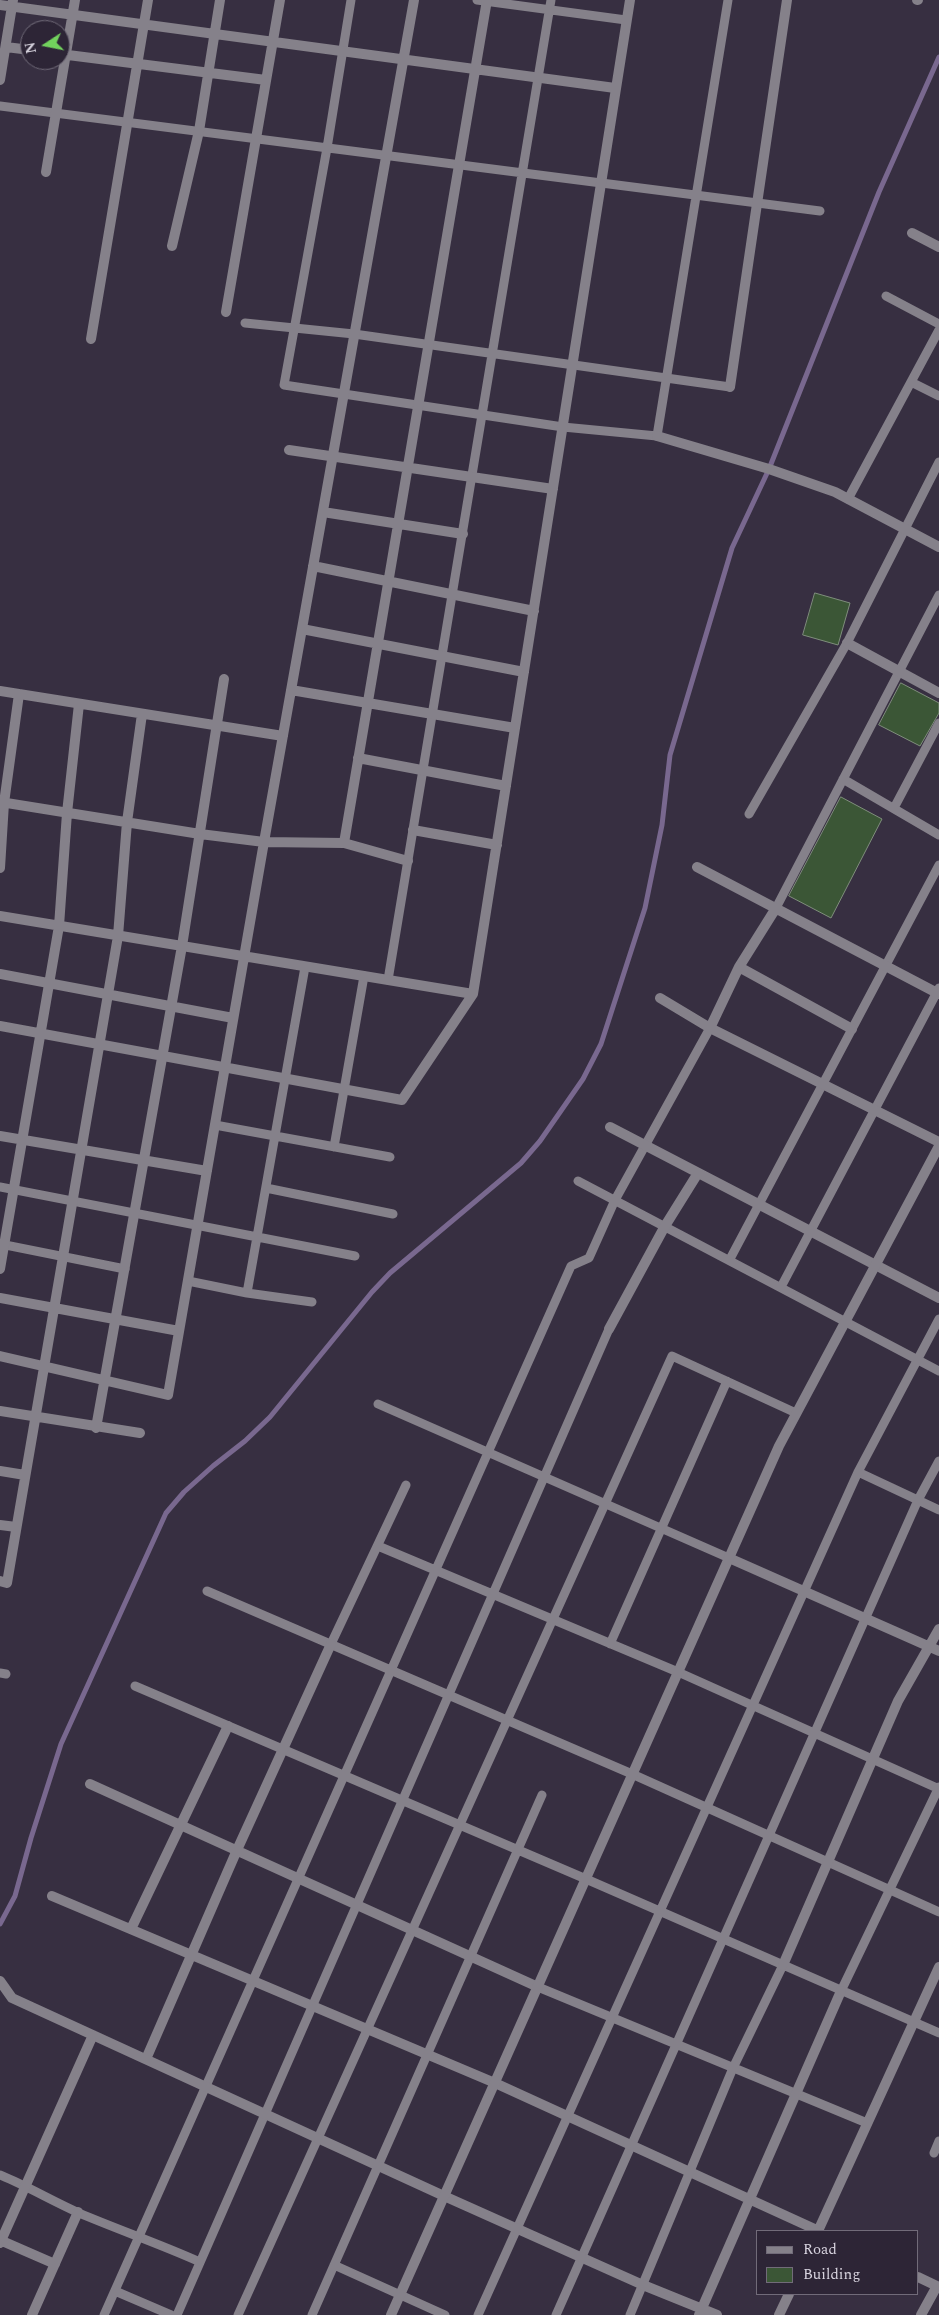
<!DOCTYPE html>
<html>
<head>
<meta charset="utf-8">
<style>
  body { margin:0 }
  #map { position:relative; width:939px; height:2315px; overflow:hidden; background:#372f41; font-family:Spectral,serif }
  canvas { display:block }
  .legend { position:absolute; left:756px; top:2230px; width:162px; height:65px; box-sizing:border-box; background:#2d2536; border:1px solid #716b79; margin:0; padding:6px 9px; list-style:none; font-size:15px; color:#d7d3de }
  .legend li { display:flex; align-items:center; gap:10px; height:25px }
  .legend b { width:25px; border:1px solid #716b79 }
  .north { position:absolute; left:20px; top:20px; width:50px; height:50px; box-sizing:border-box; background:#2d2536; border:1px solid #716b79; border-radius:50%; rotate:259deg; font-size:14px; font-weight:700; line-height:20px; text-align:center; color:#d7d3de }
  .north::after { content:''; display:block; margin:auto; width:18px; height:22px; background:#72d25d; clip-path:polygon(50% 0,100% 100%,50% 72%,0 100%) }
</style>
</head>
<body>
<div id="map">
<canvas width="939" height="2315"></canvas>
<ul class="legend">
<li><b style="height:6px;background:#85818a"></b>Road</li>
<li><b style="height:14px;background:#3b5636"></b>Building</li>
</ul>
<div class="north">N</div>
</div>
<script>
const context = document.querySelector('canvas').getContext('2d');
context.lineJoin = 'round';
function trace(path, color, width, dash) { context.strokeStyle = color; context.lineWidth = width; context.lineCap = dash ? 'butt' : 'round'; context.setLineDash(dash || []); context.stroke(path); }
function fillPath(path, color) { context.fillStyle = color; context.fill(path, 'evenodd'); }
trace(new Path2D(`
  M0,1924l15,-28 16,-58 30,-94 105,-231 18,-21 29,-26 32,-25 25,-24 102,-125 18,-19 131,-110 19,-22 43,-62 18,-35 44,-136 17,-83 8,-70 62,-207 37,-79 110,-277 60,-135`), '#79688f', 5);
const building = new Path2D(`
  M815,593l35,10 -12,42 -35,-10z
  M901,683l38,20v10l-19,33 -41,-21z
  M841,797l41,22 -51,99 -42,-22z`);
fillPath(building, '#3b5636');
trace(building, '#7f8e7c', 1);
trace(new Path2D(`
  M351,0l-24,148 -43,237 279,42 94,9 71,-436
  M477,0l149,20
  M0,106l820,105
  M886,296l53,28
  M245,323l109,11 376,53
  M911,382l28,14
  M848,499l91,-169
  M843,779l96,56
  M894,808l45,-85
  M749,814l98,-171 92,-181
  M776,908l163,-313
  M388,980l163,-980
  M215,1125l175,32
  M334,1147l30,-171
  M578,1181l361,190
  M0,1187l355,69
  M266,1188l127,26
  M0,1244l125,25
  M730,1259l209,-394
  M188,1281l59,12 65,9
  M781,1287l158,-299
  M247,1293l58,-326
  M378,1404l351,154
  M858,1472l81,38
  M378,1546l300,126 261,117
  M207,1591l425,183 307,138
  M331,1644l75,-159
  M610,1644l117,-263
  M0,1673l6,1
  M135,1686l451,193 353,154
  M538,1987l329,136
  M841,1991l98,-204
  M934,2153l5,-12
  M0,2175c27,11 52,26 79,38 40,17 81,31 121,49
  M334,2265l111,50
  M115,2291l56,24
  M104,2315l467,-1049 18,-8 26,-58 95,-172
  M177,2315l432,-986
  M238,2315l434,-959 124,57
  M312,2315l230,-520
  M478,2315l380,-843 81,-153
  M556,2315l362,-815 21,-39
  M630,2315l103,-247 50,-103`), '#85818a', 9);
trace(new Path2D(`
  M917,0h1
  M0,5l615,83
  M6,47l24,3
  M60,54l206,26
  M0,80l13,-80
  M46,172l29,-172
  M912,233l27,14
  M172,246l27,-115 21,-131
  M226,312l54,-312
  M91,339l57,-339
  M730,387l57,-387
  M657,436l112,33 66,23 104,55
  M289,450l264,39
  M323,512l140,22
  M313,566l221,45
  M302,629l222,43
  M847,643l92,50
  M291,690l224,38
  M0,691l283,45
  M358,758l148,28
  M0,802l200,32 64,8 80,1 64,18
  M413,830l84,15
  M344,843l143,-843
  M697,867l242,127
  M0,868l4,-65 15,-109
  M0,916l473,78
  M739,967l113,62
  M0,974l233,44
  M660,998l50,30 229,114
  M0,1026l402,74 71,-106 157,-994
  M710,1028l29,-61 37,-59
  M610,1127l329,171
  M0,1136l207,35
  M0,1269l59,-343 8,-113 12,-109
  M0,1298l179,33
  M609,1329l56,-103 33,-53
  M0,1356l168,39 96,-553 150,-842
  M0,1411l140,22
  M96,1428l86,-482 42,-267
  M0,1471l25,4
  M0,1525l16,2
  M729,1558l210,93
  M0,1581l7,2 111,-647 9,-114 15,-108
  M90,1784l448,203
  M52,1896l443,187 324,148
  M131,1929l97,-203
  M783,1965l115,-264 41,-72
  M0,1981l12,17 432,198 199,89 74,30
  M146,2059l91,-209 94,-206
  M818,2231l121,-264
  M0,2240l55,24
  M0,2243l93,-208
  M918,2277l21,10
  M32,2315l46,-103
  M699,2315l142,-324
  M779,2315l10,-21
  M921,2315l16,-29`), '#85818a', 10);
trace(new Path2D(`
  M391,2315l388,-869 160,-300`), '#85818a', 10);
</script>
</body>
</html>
